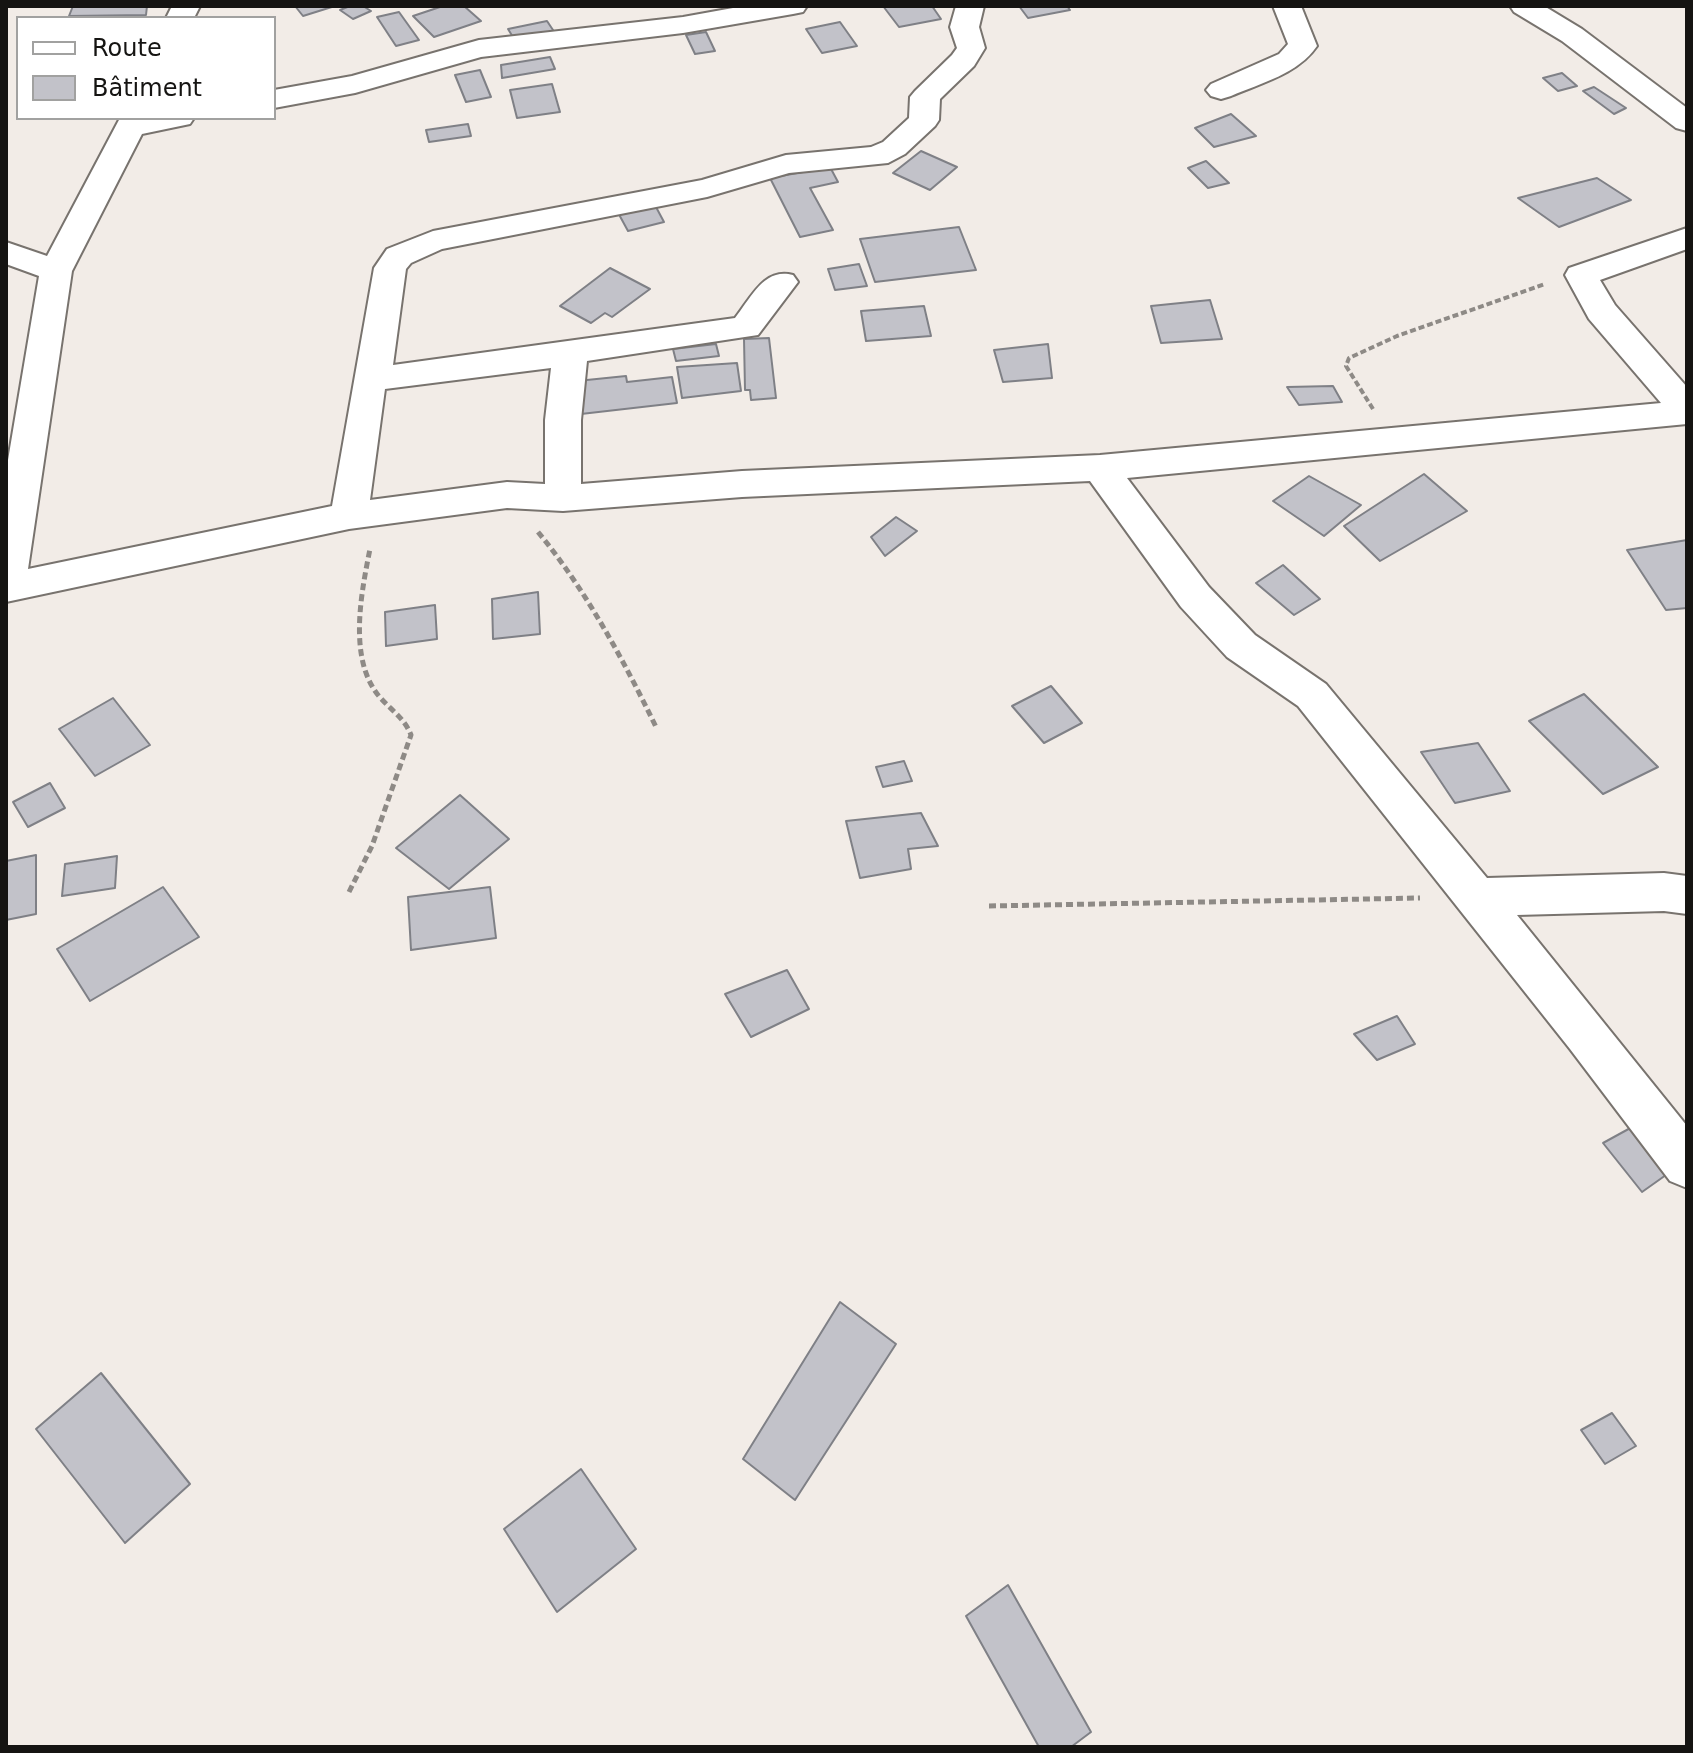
<!DOCTYPE html>
<html>
<head>
<meta charset="utf-8">
<style>
  body { margin:0 }
  #map { position:relative; width:1693px; height:1753px; overflow:hidden; background:#f2ece7; font-family:"DejaVu Sans",sans-serif }
  canvas { display:block }
  .frame { position:absolute; inset:0; border:8px solid #151412; pointer-events:none }
  .legend { position:absolute; left:16px; top:16px; width:260px; height:104px; box-sizing:border-box; background:#fff; border:2px solid #a1a1a0; margin:0; padding:10px 14px; list-style:none; font-size:24px; color:#151412 }
  .legend li { display:flex; align-items:center; gap:16px; height:40px }
  .legend b { width:40px; border:2px solid #a1a1a0 }
</style>
</head>
<body>
<div id="map">
<canvas width="1693" height="1753"></canvas>
<div class="frame"></div>
<ul class="legend">
<li><b style="height:10px;background:#fff"></b>Route</li>
<li><b style="height:22px;background:#c2c2c9"></b>Bâtiment</li>
</ul>
</div>
<script>
const context = document.querySelector('canvas').getContext('2d');
context.lineJoin = 'round';
function fillPath(path, color) { context.fillStyle = color; context.fill(path, 'evenodd'); }
function trace(path, color, width, dash) { context.strokeStyle = color; context.lineWidth = width; context.lineCap = dash ? 'butt' : 'round'; context.setLineDash(dash || []); context.stroke(path); }
const building = new Path2D(`
  M73,6h74l-1,9 -77,1z
  M295,6h40l-32,10z
  M350,6h13l8,5 -18,8 -13,-9z
  M443,6h21l17,15 -47,16 -21,-21z
  M883,6h49l9,13 -42,8z
  M1019,6h48l3,4 -42,8z
  M399,12l20,28 -23,6 -19,-29z
  M547,21l8,12 -39,9 -8,-13z
  M840,22l17,24 -35,7 -16,-24z
  M706,32l9,19 -20,3 -9,-19z
  M550,57l5,12 -53,9 -1,-13z
  M480,70l11,27 -25,5 -11,-27z
  M1562,73l15,13 -19,5 -15,-13z
  M552,84l8,28 -43,6 -7,-28z
  M1594,87l32,21 -12,6 -31,-23z
  M1231,114l25,22 -42,11 -19,-19z
  M468,124l3,12 -42,6 -3,-12z
  M921,151l36,16 -27,23 -37,-17z
  M1206,161l23,22 -21,5 -20,-20z
  M830,167l8,15 -28,6 23,42 -33,7 -30,-59z
  M1597,178l34,22 -72,27 -41,-29z
  M634,205l3,6 19,-4 8,15 -36,9 -12,-22z
  M959,227l17,43 -101,12 -15,-43z
  M859,264l8,22 -32,4 -7,-21z
  M610,268l40,21 -38,28 -7,-4 -14,10 -31,-17z
  M1210,300l12,39 -61,4 -10,-37z
  M924,306l7,30 -65,5 -5,-30z
  M769,338l7,60 -25,2 -1,-10h-5l-1,-51z
  M716,344l3,12 -43,5 -3,-12z
  M1048,344l4,34 -49,4 -9,-32z
  M737,363l4,28 -59,7 -5,-31z
  M626,376l1,6 45,-5 5,26 -96,11 -4,-33z
  M1333,386l9,16 -43,3 -12,-18z
  M1424,474l43,37 -87,50 -36,-35z
  M1309,476l52,29 -37,31 -51,-35z
  M896,517l21,14 -32,25 -14,-19z
  M1687,540v68l-21,2 -39,-60z
  M1283,565l37,34 -26,16 -38,-32z
  M538,592l2,42 -47,5 -1,-40z
  M435,605l2,34 -51,7 -1,-34z
  M1051,686l31,37 -38,20 -32,-37z
  M1584,694l74,73 -55,27 -74,-73z
  M113,698l37,47 -55,31 -36,-47z
  M1478,743l32,48 -55,12 -34,-51z
  M904,761l8,20 -29,6 -7,-20z
  M50,783l15,25 -37,19 -15,-25z
  M460,795l49,44 -60,50 -53,-41z
  M921,813l17,33 -30,3 3,20 -51,9 -14,-57z
  M36,855v59l-30,6v-59z
  M117,856l-2,32 -53,8 3,-32z
  M163,887l36,50 -109,64 -33,-52z
  M490,887l6,51 -85,12 -3,-53z
  M787,970l22,39 -58,28 -26,-43z
  M1397,1016l18,28 -38,16 -23,-26z
  M1634,1126l39,44 -31,22 -39,-49z
  M840,1302l56,42 -101,156 -52,-41z
  M101,1373l89,111 -65,59 -89,-114z
  M1612,1413l24,33 -31,18 -24,-34z
  M581,1469l55,80 -79,63 -53,-83z
  M1008,1585l83,147 -20,15h-32l-73,-131z`);
fillPath(building, '#c2c2c9');
trace(building, '#7f8086', 2);
const street = new Path2D(`
  M172,6h28l-6,12h-28z
  M744,6h63l-4,6 -10,2 -110,19 -202,24 -126,36 -81,15v-18l78,-14 127,-36 204,-23z
  M956,6h28l-5,21 6,21 -11,18 -34,33 -1,21 -4,6 -30,28 -17,9 -99,10 -82,24 -265,52 -31,14 -5,6 -13,96 342,-47c16,-20 29,-51 58,-43l5,7 -40,53 -171,26 -6,59v64l161,-13 358,-16 561,-52 -72,-84 -24,-44 4,-7 118,-40v21l-87,31 15,25 72,82v37l-560,54 82,109 46,48 71,49 161,194 177,-5 23,3v38l-23,-3 -147,4 170,211v62l-17,-7 -100,-132 -272,-343 -71,-49 -46,-50 -91,-126 -348,16 -179,14 -56,-3 -158,21 -343,73v-130l33,-196 -33,-12v-22l41,14 73,-138h74l-4,6 -48,10 -70,137 -44,298 304,-63 42,-238 13,-19 46,-18 269,-51 84,-25 85,-8 12,-5 26,-24 1,-21 5,-6 37,-36 5,-7 -7,-21zM551,368l-6,52v64l-38,-2 -137,18 15,-111z
  M1273,6h28l16,40c-19,28 -56,37 -86,50l-10,3 -10,-3 -5,-6 5,-6 68,-30 9,-10z
  M1510,6h34l38,23 105,79v23l-11,-3 -114,-87 -48,-29z`);
trace(street, '#78736e', 4);
trace(new Path2D(`
  M1373,409l-27,-43 3,-8 48,-22 148,-52`), '#8e8a86', 4, [6, 3]);
trace(new Path2D(`
  M538,532c48,58 86,129 119,197
  M349,892l23,-46 39,-111c-8,-21 -29,-30 -39,-49 -22,-38 -10,-97 -2,-137
  M989,906l431,-8`), '#8e8a86', 5, [7, 4]);
fillPath(street, '#fff');
</script>
</body>
</html>
